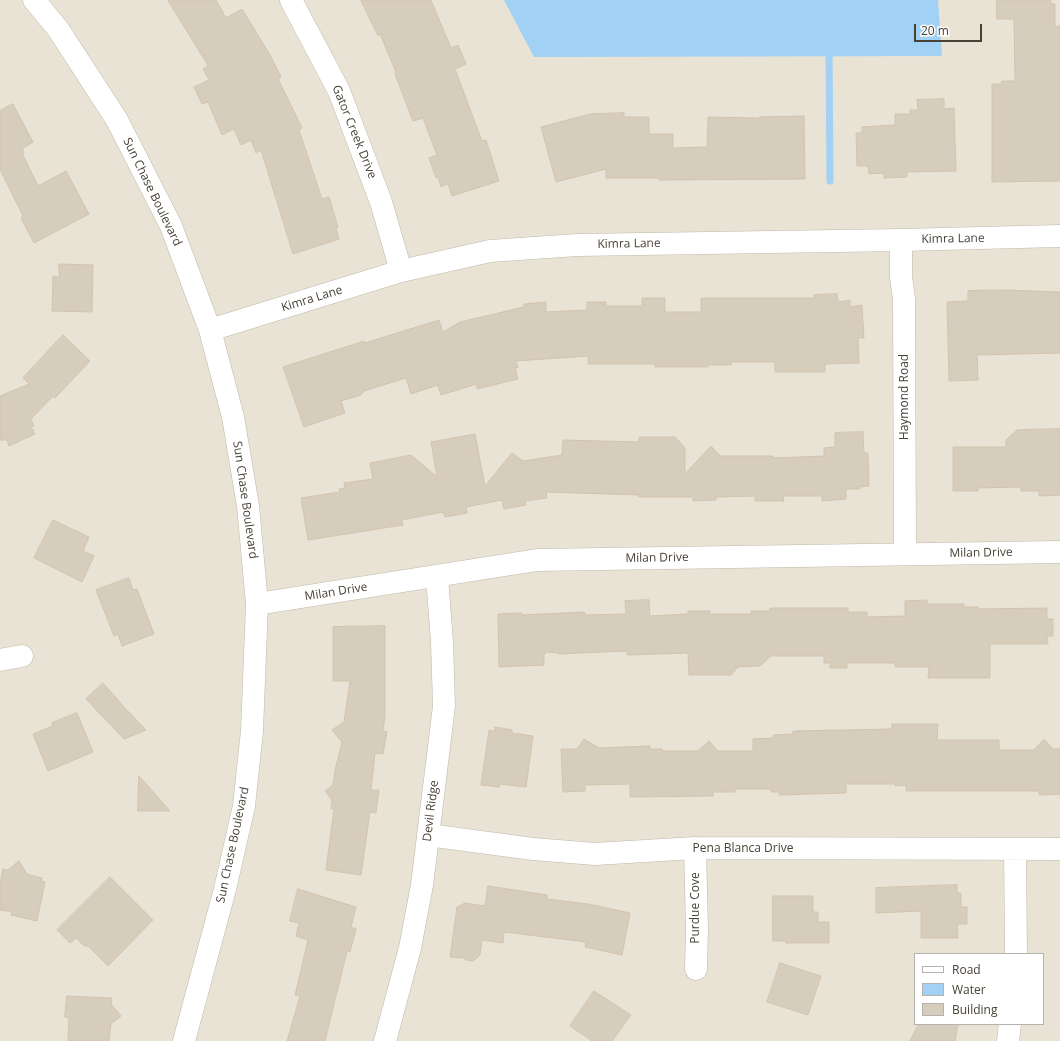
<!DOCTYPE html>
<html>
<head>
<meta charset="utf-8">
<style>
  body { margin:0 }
  #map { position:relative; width:1060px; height:1041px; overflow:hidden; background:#f5f1e8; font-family:"Open Sans",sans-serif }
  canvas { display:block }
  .legend { position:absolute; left:914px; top:953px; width:130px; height:72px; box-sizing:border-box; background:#fff; border:1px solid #b6b3af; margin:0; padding:5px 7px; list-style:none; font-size:12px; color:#484136 }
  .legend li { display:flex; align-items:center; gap:8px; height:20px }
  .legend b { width:20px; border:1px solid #b6b3af }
  .scale { position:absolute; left:914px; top:24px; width:68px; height:18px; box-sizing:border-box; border:2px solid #484136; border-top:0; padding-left:5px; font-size:12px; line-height:14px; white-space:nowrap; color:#484136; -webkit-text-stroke:3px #fff; paint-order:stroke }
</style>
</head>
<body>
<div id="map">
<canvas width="1060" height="1041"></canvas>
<ul class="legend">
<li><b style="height:5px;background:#fff"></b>Road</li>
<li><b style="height:11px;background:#a1d1f4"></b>Water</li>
<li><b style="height:11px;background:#d7cdbc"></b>Building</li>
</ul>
<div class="scale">20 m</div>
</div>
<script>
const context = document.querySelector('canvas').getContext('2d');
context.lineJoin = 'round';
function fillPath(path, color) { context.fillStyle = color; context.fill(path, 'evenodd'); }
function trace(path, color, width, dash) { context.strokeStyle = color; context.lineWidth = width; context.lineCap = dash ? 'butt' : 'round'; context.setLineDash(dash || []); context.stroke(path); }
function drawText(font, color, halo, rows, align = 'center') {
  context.font = font + ' "Open Sans",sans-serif'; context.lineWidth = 3; context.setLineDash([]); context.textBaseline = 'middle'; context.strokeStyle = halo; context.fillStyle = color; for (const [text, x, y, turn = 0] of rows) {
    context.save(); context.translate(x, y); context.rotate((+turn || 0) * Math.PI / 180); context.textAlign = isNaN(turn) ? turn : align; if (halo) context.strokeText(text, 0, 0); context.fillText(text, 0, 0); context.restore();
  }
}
fillPath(new Path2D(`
  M0,0h1060v1041h-1060zM915,954h128v70h-128z`), '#e9e3d5');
fillPath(new Path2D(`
  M504,0h434l4,56 -408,1z`), '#a1d1f4');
trace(new Path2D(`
  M829,47l1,134`), '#a1d1f4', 7);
const building = new Path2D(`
  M168,0h48l10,18 16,-9 28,46 11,22 -3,2 24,49 -3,2 23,69 7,-2 9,30 -2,1 3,11 -46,15 -32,-104 -5,3 -5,-13 -10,5 -7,-16 -12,6 -14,-33 -6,2 -8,-17 15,-7 -6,-11 5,-3z
  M361,0h70l20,48 7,-3 8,19 -11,5 27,72 4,-1 13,41 -47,15 -4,-12 -7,3 -3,-10 -2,1 -7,-20 8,-3 -14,-37 -10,3 -18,-47 1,-2 -16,-38 -2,1z
  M997,0h54v4h4v23l5,-1v155l-68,1v-98h9l1,-3h13l-1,-62h-17z
  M944,99v10l10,-1 2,63 -49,1v5l-23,1v-5l-15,1 -1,-8h-11l-1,-33h6v-6l33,-2v-11h15v-4h8l-1,-10z
  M13,104l20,38 -11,7 2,4h-2l16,33 28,-15 23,43 -55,29 -13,-25 2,-2 -23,-47v-58z
  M624,113v4h25v17h24v14l34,-1 1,-30 51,1v-1l45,-1 1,63 -146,1v-2h-53v-9l-50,13 -15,-55 49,-13z
  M59,264l34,1 -1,47 -40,-1 1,-35 6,1z
  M1004,290l56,2v61l-83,2 1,25 -29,1 -2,-79 21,-1v-10z
  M837,294l1,8 12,-2v7l12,-2 2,33h-6l1,25 -34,1v8h-50v-10h-44v3h-23v2h-53v-3h-67v-8l-72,5 2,7h-3l3,11 -41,10v-5l-36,11 -3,-10 -27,9 -5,-16 -42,13 -3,4 -20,6 4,12 -41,14 -21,-60 81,-26 1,2 74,-23 4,12 17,-10 64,-15v-3l22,-2v10l41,-2v-8h19v4h36v-8h23v14h36v-14h113v-3z
  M63,335l27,26 -35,37 -2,-2 -22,23 3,7 -3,1 4,7 -26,12 -2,-6h-7v-44l29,-12 -6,-6z
  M1060,429v66l-21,1v-5h-18v-4l-43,1v3h-25v-44h53v-7l11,-10z
  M863,432l1,21h4l1,33 -9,1v2h-14v10l-24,2v-5h-39l1,5h-29v-5l-39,1v3l-23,1v-4h-54v-2l-93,-3 1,6 -22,3 1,4 -22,4 -2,-9 -36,7 1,6 -22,4 -2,-5 -41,8 1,5 -95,15 -7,-42 39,-6 -1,-3 6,-1 -1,-5 29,-4 -3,-16 41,-8 26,22 -6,-35 44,-8 10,52 27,-33 11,8 39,-6 1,-15 76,2v-5h36l10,11v26l26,-28 9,10h53v2l51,-2v-8l11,-1v-14z
  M53,520l36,17 -6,14 11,5 -12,26 -48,-24z
  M129,578l4,12 4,-1 17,45 -32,12 -4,-12 -4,2 -18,-46z
  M649,600l1,16 38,-2v-3h22v3h41v-3h19v-3h78v4h19v5l38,-1v-15l22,-1v4h37v3h14v2l69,-1v11h6v17h-6l1,8h-58v34h-62l1,-11h-34v-4h-48v5h-17v-5h-6v-7h-53l-11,10 -22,1 -7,8h-42l-1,-22 -61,2v-4l-69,3v-1l-12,-1 -1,2h-1v11l-45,2 -1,-53 24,-1v2l62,-3 1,3 41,-1 -1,-13z
  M385,626v90l-2,15 4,1 -4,22 -8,-1 -4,37h8l-3,23 -6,-1 -9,63 -35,-5 8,-61h-3l1,-9 -7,-9 8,-6 2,-15 7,-28 -10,-12 12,-8 6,-41h-17v-54z
  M103,683l21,24 22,23 -22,9 -38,-40z
  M77,713l16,39 -45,19 -15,-37 20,-8 -1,-3z
  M892,724h46l-1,16h62v10h35l10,-11 9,10h7v45l-21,1v-4h-133v-6l-11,1v-2h-49v9l-67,2v-3h-8v-3h-36v3h-22v4l-83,1v-13l-45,1v6l-22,1 -2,-43h16l7,-10 15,9 51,-2v3h12v2h36l11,-10 9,10h35v-12l20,-1v-3l20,-1v-3l99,-2z
  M495,727l17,3v3l21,3 -7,51 -26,-3 -1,3 -18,-2 8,-55 6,1z
  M139,776l31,35h-32z
  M19,861l8,13 15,4 -1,3 4,1 -8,39 -26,-6 1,-3 -12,-2v-27l3,-14 5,1z
  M110,877l43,43 -45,46 -20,-20h-4l-8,-8 -6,5 -13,-13z
  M957,885v8h4v14h6v17h-10l1,14h-37v-27l-45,2v-25z
  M488,886l59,9v4l41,5 42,9 -8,42 -37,-8 1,-5 -82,-10 -1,11 -21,-3 -2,15 -7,6 -7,-1 -2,-2 -14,-1 7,-50 8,-4 20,3z
  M298,889l58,18 -5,20 5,2 -6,23 -3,-1 -22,90h-38l13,-45 -5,-1 13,-55 -12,-4 3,-13 -9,-2z
  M773,896h40v16h5v10h11v21h-43v-2h-13z
  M780,963l41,13 -13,39 -41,-13z
  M594,991l37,24 -19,26h-20l-22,-15z
  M67,996l45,2 -1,6 10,12 -10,8 -2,17h-41l1,-23 -4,-1z
  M919,1024h39l-3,17h-45z`);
fillPath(building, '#d7cdbc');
trace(building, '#d2c5af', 1);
const minor = new Path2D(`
  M34,0l24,29 59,91 54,106 39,104 23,87 15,89 9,98 -5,127 -8,75 -19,83 -41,152
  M291,0l48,91 42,111 20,69
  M901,240v37l3,22 1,255
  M210,330l191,-59 89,-20 87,-6 324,-5 159,-4
  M257,604l280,-44 523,-8
  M0,660l22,-4
  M428,835l105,14 62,5 100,-6 365,1
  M695,848l2,82 -1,39
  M1015,850l1,104
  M385,1041l25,-93 12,-63 22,-179 -2,-64 -5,-65
  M1008,1041l2,-17`);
trace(minor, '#c1b9aa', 23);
trace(minor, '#fff', 22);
drawText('12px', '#484136', '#fff', [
  ["Gator Creek Drive",354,132,68],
  ["Sun Chase Boulevard",152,192,64],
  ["Kimra Lane",953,239,-1],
  ["Kimra Lane",629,244,-1],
  ["Kimra Lane",312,299,-17],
  ["Haymond Road",905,397,-90],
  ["Sun Chase Boulevard",245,500,82],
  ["Milan Drive",981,553,-1],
  ["Milan Drive",657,558,-1],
  ["Milan Drive",336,592,-9],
  ["Devil Ridge",431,811,-83],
  ["Sun Chase Boulevard",233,845,-78],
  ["Pena Blanca Drive",743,849],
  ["Purdue Cove",696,908,-90]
]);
</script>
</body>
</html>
